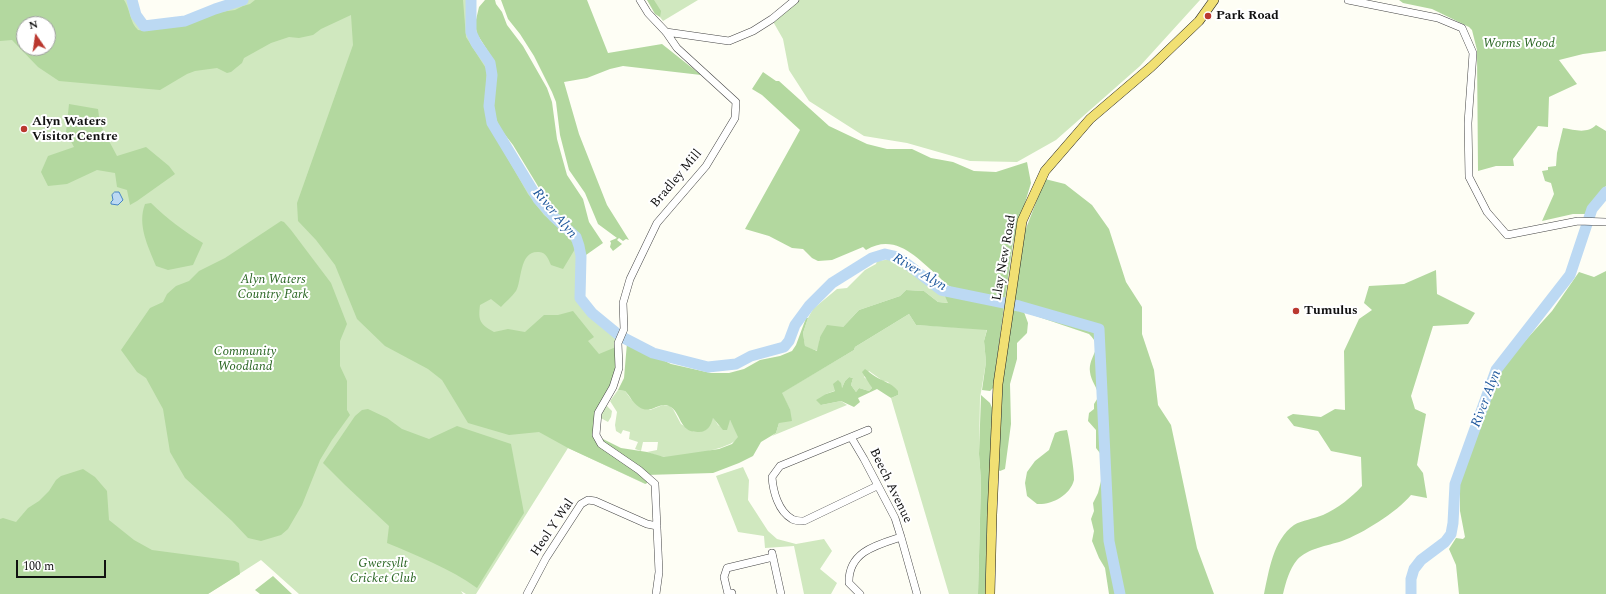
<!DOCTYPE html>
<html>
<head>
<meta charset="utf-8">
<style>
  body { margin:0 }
  #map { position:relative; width:1606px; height:594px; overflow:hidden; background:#fefef5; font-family:Spectral,serif }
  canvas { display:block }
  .north { position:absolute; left:16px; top:16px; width:40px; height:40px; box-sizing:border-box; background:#fff; border:1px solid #a0a0a0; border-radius:50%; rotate:347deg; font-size:11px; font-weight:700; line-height:16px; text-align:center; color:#111 }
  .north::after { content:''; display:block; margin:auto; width:14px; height:18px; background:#ba382f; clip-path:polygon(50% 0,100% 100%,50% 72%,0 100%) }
  .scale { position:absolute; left:16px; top:560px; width:90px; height:18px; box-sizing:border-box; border:2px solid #111; border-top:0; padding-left:5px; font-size:12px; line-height:14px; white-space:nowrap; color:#111; -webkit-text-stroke:3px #fff; paint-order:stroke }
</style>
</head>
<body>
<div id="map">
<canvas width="1606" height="594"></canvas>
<div class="north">N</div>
<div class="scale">100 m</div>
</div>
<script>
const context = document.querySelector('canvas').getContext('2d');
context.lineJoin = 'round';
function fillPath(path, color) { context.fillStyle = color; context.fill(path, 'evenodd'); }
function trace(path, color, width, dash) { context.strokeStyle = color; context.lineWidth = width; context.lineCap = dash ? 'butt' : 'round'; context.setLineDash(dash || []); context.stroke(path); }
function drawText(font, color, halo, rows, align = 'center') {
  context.font = font + ' Spectral,serif'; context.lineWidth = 4; context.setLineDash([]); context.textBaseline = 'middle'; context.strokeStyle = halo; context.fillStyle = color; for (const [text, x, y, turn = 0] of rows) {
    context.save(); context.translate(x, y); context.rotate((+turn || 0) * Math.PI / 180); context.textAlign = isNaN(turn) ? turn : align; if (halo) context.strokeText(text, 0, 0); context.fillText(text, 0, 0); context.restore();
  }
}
fillPath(new Path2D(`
  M0,0h132l4,15 8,11 41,-5 30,-12 28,-9h228v32l19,31 2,12 -3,31 3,17 46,76 16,18 22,20 3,9 2,10 -1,42 12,15 28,23 -24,76 -4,24 57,44 -4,4 -77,-36 -92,146h-10l-5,-3 2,3h-164l-38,-34 -53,34h-208zM24,24h24v24h-24z
  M647,0h51l-35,21z
  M791,0h409l-60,66 -84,74 -39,22 -47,-1 -63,-18 -43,-7 -55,-35 -20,-31 -6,-31 -12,-21z
  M893,259l12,7 13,11 5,1 21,16 5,9 -11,-1 -14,-11 -18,-1 -6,6 -41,14 -16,17 -23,10 -2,14 -13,-4 -2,-14 5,-15 5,-9 24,-20 10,-1 18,-18 11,-6 1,-3z
  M909,314l7,11 71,4 -3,12 2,21 -6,36 -1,56 2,27 -3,113h-29l-58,-196 7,-3 -10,-13 -5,-1 -14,-10 -5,6 5,4 3,7 -3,3 -10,-3 -3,4 -5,-7 2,-7 -4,-1 -4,4 -3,7 -16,6 -5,11 20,-4 6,4 -75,31 4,-3 3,-10 11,-14 -9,-16 73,-43 1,-3z
  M618,390l7,1 6,8 19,11 13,-5 7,1 3,3 8,15 13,8c14,-1 14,-2 19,-15l5,8 5,3 7,-8 9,17c-8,13 -59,20 -74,20 -6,0 -12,-3 -18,-5l10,-2 1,-8h-15l-2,9 -6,-2 3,-7 -9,-3 1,-7 -7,-2 -2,4 -5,-3 -1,-6 2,-13 -7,-11z
  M607,406l5,5 -1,6 -3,5 -9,-5 4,-9z
  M743,467l6,13 -1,20 20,31 9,8 19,5 28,-5 8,12 -12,18 17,14 -6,11h-27l-10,-48 -29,2 -1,-12 -26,-4 -22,-56z`), '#d0e8bf');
fillPath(new Path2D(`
  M0,0h124c6,9 6,23 14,30l7,1 41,-6 28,-12 21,-3 8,-4 7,-2 5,-4h208l3,37 21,33 -2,31 4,25 39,68 16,21 24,20 3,6 3,2 1,6 -12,20 -12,-4c-3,-6 -4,-12 -12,-13 -20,-2 -17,29 -23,39 -4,6 -11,11 -15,16l-10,-8 -11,6c-2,16 0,19 14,27l14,-3 17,3 19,-17h14l15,-4 21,26 -6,4 11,13 17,-7 2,21 -5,19 -17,25 -4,24 57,44 -3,4 -78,-36 -29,-16 -30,3 -41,-12 -26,-43 -14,-11 -43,-23 -28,-27 -22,-54 -19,-25 -18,-19 -1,-18 56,-158 -2,-30 -30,14 -8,6 -14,3 -10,-1 -18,6 -27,15 -2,5 -11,9 -4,1 -10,-5 -22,3 -8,3 -27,16 -101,-9 -21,-14 -26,-27 -12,1zM24,24h24v24h-24z
  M485,0h10l1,4 6,8 5,13 16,21 24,42 5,14 5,37 10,36 16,24 6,23 14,21 -17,12 -7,-20 -29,-29 -37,-61 -14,-18 -7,-21 2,-14 -1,-29 -2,-7 -14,-22 -2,-10 4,-17z
  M501,0h86l21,53 54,-9 39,31 -78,-9 -13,3 -23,9 -23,4 15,52 28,71 22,35 -3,-1 -3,2 -4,-3 -2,2 5,4 -9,7 -3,-4 1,-4 -1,-2 7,-3 -19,-14 -13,-31 -16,-23 -9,-35 -4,-33 -4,-10 -18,-36 -14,-22 -12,-15z
  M647,0h7l7,11 -1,6 -5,-3z
  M1399,0h207v51l-23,3 -24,6 18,24 -28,13 -1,30 -10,-1 -25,33 1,7h-18l-18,5 -1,-121 -5,-20 -3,-3 -37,-18 -29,-6z
  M763,72l13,9h3l50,45 38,18 20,5h25l19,9 22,4 21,9 22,1 31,-10 4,21 -18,60 -8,56c-18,-3 -38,-3 -54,-12 -4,-2 -8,-6 -12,-10 -21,-18 -43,-45 -73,-27l-3,-3 -31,13 -14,1 -6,-3 -9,-9 -11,-1 -23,-12 -24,-7 55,-99 -38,-35 -10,-6z
  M69,104l29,5 2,15 17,32 29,-9 23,19 6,8 -38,27 -7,4 -3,-15 -10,-3 -2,-14 -18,-3 -30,14 -19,2 -7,-14 7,-16 26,-9 -8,-15z
  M1596,125l10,6v55l-14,16 -6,12h-13l-31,7 12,-27 -3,-11 -6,-2 -3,-10 6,-1v-3l8,-1 1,-13 6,-25c12,2 24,6 33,-3z
  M1045,179l20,5 27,21 17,24 17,53 16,25v27l12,36 4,35 13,20 26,123 17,46h-105l-4,-26 -6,-10 -7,-17 2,-10 -3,-12 3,-8 -1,-8 5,-10 5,-20v-16l-7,-9v-18l-8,-9 1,-8 5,-4v-5l5,-8c-2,-9 -8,-15 -9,-24 -2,-17 15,-23 -1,-38l-65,-22 4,11 -1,10 -10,10v16l-7,25 1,40 -6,45 -5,2 -4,-2 5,-82 12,-87 12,-69z
  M151,203c16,16 33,28 52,40l-10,22 -25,5 -12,-4c-8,-20 -19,-41 -11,-62z
  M281,221l3,1 7,8 40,53 16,41 -7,17v25l7,15v29l3,5 -18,25 -12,20 -18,45 -14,24 -7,6 -20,6 -13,-3 -16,-17 -47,-43 -15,-26 -7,-43 -17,-31 -9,-6 -16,-22 29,-42 13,-6 4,-8 9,-8 13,-5 10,-10 26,-13z
  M1436,270l1,24 38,19 -7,11 -35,2 -22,70 4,13 11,5 -9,51 6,8 4,25 -16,-3c-14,17 -49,39 -69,46 -15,5 -34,7 -45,19 -8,10 -11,22 -14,34h-19c5,-23 9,-54 30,-69 8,-5 20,-6 29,-10 15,-7 28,-17 39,-29l-1,-29 -30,-6 -13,-20 -24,-5 -7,-9 6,-3 28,3 14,-8 10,1 -1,-59 15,-32 13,-9 -8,-7 5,-17 35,-2z
  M1606,271v323h-147l-3,-29 -7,-16 7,-11 7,1 2,-2 -5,-26v-27l14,-62 18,-38 14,-22 46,-51 27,-39 15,5z
  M906,290l18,1 14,11 10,1 -4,-9 60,13 -11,81 -3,3 -8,-1 4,-28 -2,-21 3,-11 -71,-5 -7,-11 -54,33 -1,3 -72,43 8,16 2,12 -13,2 -3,10 -15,9 -8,14 -14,7 -26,10 -67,2 -43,-32 -2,-5 20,10 26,4 17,5 55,-8 13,-5 6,-7 -8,-17 -3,10h-4l-10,-12c-2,7 -5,14 -14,14 -21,1 -17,-20 -30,-26 -10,-5 -18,9 -30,1 -6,-4 -9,-11 -14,-16l-7,-1 6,-12 3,-35 44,21 40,9h18l15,-4 16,-9 20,-4 12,-5 4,-6 10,-27h2l-5,15 2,13 12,5 3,-14 7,-12 16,2 16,-17 41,-14z
  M865,369c3,2 5,4 8,6 8,6 18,7 25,16v4l-7,3 -14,-9 -19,9 2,4 -6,5 -13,-6 -20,4 -5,-5 10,-6 9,-3 -2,-7 5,-4 3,3 1,5 3,-7 4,-4 4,1 -2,7 5,7 3,-4 10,3 3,-3 -10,-16z
  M981,395l9,8 3,7 -7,184h-8l3,-113 -2,-27z
  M368,409l19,9 15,11 27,10 28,-13 54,18 13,69 -47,75c-28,-20 -59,-32 -90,-45l2,-17 -44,-41 -22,-22 32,-47 7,-6z
  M1067,430c2,7 8,45 7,50 -4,16 -23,25 -37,24l-10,-8 -2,-13 2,-11 8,-11 14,-11 6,-17 5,-2z
  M83,469l12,8 12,14 2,29 25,20 18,10 83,11 4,2 1,11 -32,20h-208v-75l3,-1 13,4 12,-14 11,-7 10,-10 7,-11 5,-4z
  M273,576l19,18h-32l-5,-4z`), '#b3d89f');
const water = new Path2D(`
  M115,192h4l4,8 -5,5 -7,-1v-2l2,-2 -1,-5z`);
fillPath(water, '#bcd9f3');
trace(water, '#4785c6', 1);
trace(new Path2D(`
  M132,0l4,15 8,11 41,-5 30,-12 28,-9
  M471,0v32l5,11 14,20 2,12 -3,31 3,17 46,76 16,18 22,20 3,9 2,10 -1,42 12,15 28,23 33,17 55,14 28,-3 15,-8 33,-9 5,-6 6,-16 14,-19 23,-23 40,-25 13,-4 13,3 43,33 78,16 80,23 10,212 11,53
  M1411,594v-15l3,-10 7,-9 24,-18 6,-8 2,-11 2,-39 41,-114 74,-95 22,-66 14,-17`), '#bcd9f3', 11);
const minor = new Path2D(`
  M640,0l8,13 18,19 11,16 59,54 -1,16 -29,48 -49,57 -27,56 -7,24 1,26 -6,14 1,25 -6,19 -15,26 -2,22 5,9 38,26 16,14 4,88 -3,22
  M1348,0l90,18 24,10 11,25 -5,70 1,54 18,35 20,23 71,-14 28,1
  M666,32l63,9 24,-10 19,-12 23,-19
  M868,430l-88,36 -8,11c1,14 6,34 20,42 3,2 8,2 12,2l73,-35
  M851,437l13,22 31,59 6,19 16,57
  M772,553l9,41
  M732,593l-4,1 -4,-17 3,-9 46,-11
  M527,594l19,-36 35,-54 7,-4 7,1 52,23 10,2
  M860,594l-11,-11c-1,-31 27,-38 52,-46`);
const major = new Path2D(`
  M990,594l2,-79 6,-131 24,-163 23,-50 45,-52 61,-52 48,-46 15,-21`);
trace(minor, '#444', 8);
trace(major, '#222', 10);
trace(minor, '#fff', 7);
trace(major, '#f1e073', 9);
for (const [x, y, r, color] of [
  [1208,16,4,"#ba382f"],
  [24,129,4,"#ba382f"],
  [1296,311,4,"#ba382f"]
]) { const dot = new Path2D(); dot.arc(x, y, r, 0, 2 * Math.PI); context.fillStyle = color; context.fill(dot); trace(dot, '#fff', 1.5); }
drawText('bold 13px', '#111', '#fff', [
  ["Park Road",1216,16],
  ["Alyn Waters",32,122],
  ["Visitor Centre",32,137],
  ["Tumulus",1304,311]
], 'left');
drawText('italic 13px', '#2a6623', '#fff', [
  ["Worms Wood",1519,44],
  ["Alyn Waters",273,280],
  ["Country Park",273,295],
  ["Community",245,352],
  ["Woodland",245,367],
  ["Gwersyllt",383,564],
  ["Cricket Club",383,579]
]);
drawText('13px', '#111', '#fff', [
  ["Bradley Mill",677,179,-50],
  ["Llay New Road",1005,258,-80],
  ["Beech Avenue",890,486,64],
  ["Heol Y Wal",553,528,-56]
]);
drawText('italic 14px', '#1f589d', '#fff', [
  ["River Alyn",554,214,50],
  ["River Alyn",919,273,31],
  ["River Alyn",1487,399,-69]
]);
</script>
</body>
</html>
